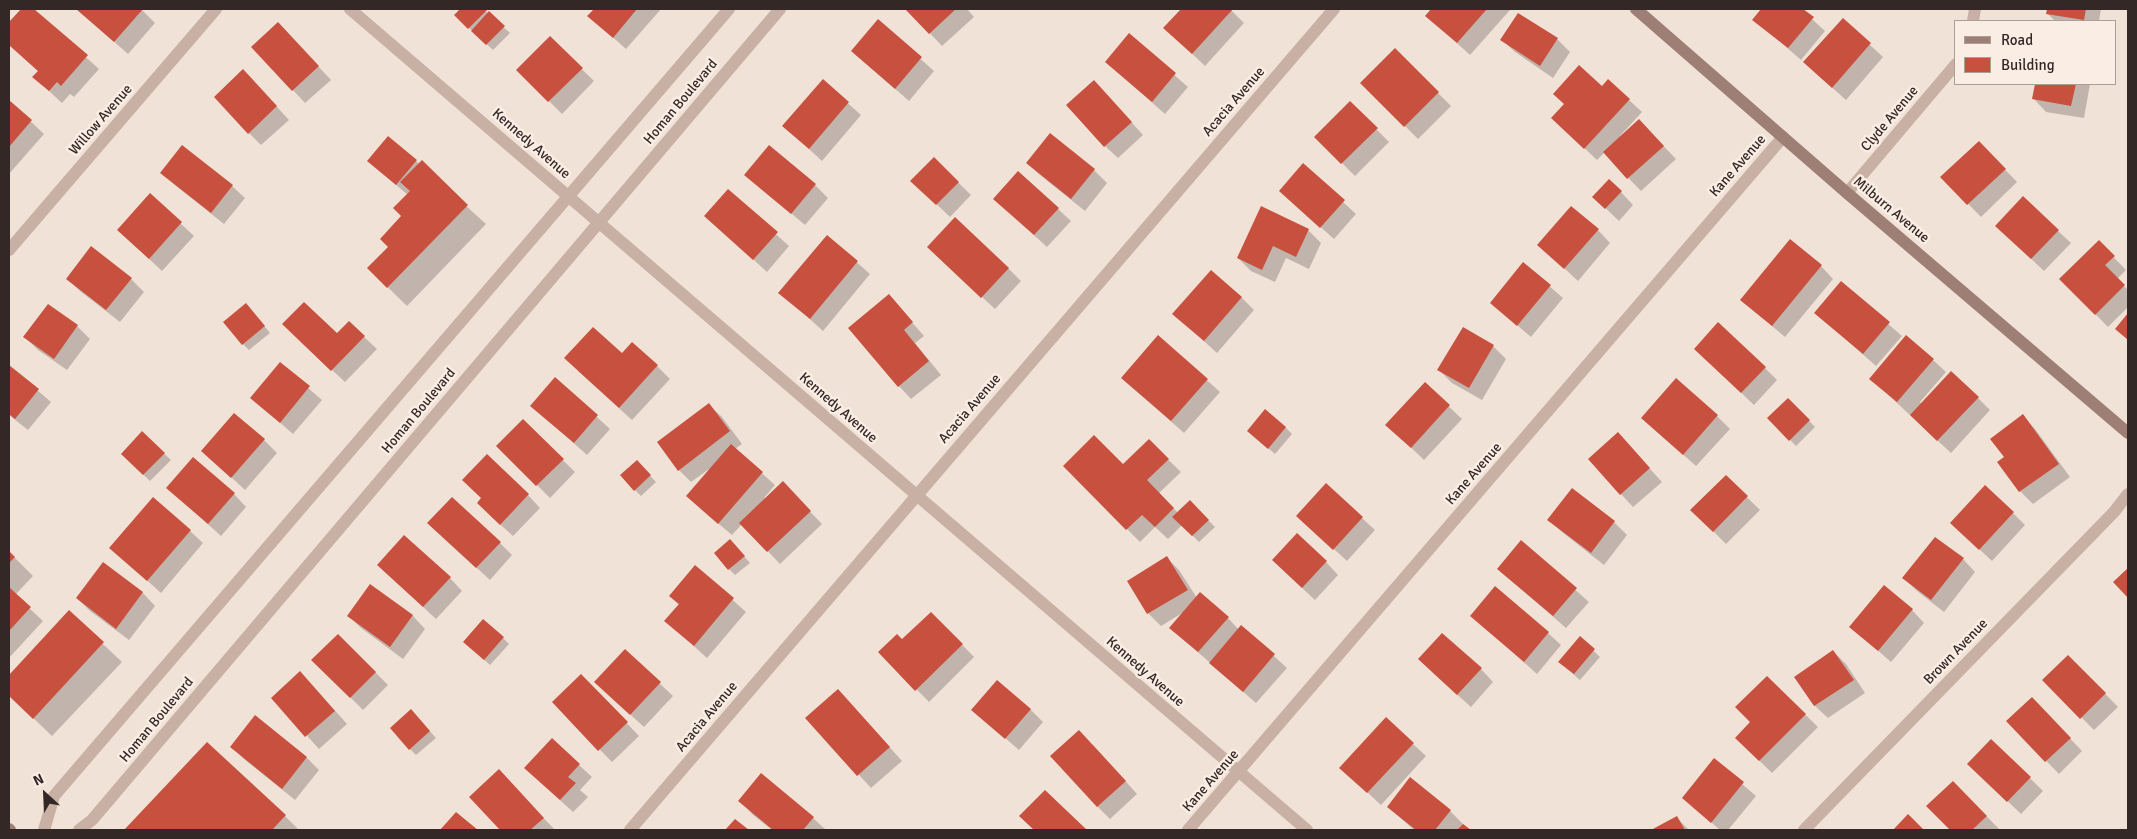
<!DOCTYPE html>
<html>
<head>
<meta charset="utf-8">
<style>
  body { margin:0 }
  #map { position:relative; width:2137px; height:839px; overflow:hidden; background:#f1e2d7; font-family:Signika,sans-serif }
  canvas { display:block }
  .frame { position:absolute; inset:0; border:10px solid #342826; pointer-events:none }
  .legend { position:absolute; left:1954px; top:20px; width:162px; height:65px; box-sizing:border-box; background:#f9ede4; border:1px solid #aa9e98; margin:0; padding:6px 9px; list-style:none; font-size:15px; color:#342826 }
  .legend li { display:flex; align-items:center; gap:10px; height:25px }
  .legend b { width:25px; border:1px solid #aa9e98 }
  .north { position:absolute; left:20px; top:769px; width:50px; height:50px; -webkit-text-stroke:4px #f9ede4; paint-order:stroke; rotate:335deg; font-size:14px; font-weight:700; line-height:20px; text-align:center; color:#342826 }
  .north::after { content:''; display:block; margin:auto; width:18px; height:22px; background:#342826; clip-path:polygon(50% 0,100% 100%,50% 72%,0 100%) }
</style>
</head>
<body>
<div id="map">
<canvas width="2137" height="839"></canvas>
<div class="frame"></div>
<ul class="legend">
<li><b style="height:6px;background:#9d7f75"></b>Road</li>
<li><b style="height:14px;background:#c8503f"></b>Building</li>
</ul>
<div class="north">N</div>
</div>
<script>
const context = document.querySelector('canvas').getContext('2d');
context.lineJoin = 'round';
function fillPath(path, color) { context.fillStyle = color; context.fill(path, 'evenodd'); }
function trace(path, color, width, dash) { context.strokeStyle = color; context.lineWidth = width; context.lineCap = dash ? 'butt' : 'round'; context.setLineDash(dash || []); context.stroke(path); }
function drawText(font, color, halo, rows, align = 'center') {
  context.font = font + ' Signika,sans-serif'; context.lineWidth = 5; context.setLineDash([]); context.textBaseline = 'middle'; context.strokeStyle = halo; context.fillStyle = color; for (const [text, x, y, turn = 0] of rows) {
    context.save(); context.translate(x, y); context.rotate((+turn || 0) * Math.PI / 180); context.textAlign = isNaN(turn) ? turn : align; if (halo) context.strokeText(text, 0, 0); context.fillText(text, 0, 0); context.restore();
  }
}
fillPath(new Path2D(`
  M22,9h10l67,60 -25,28 -4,-3 -8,9 -28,-26 5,-5 -30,-27v-21z
  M77,9h64l14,14 -27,31z
  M462,9h21l27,24 -17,17 -38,-35z
  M595,9h66l-35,40 -37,-33z
  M907,9h60l7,8 -32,29z
  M1183,9h47l14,14 -39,43 -40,-38z
  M1433,9h75l2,1 -40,45 -43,-39z
  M1763,9h38l24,22 -24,29 -47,-41z
  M2048,9h53l-2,12h-44l-7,-7z
  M1519,14l38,25 13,13 -17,26 -38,-26 -13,-12z
  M1843,20l40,37 -37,43 -28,-25z
  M878,21l56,50 -25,30 -57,-50z
  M278,23l53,57 -26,23 -52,-56z
  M1129,35l59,52 -23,27 -59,-52z
  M550,38l44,43 -32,33 -44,-44z
  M1395,50l56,56 -33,33 -56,-56z
  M823,81l38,34 -39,46 -38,-35z
  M256,84l33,36 -28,25 -12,-12z
  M2036,84h54l-6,34 -38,-6 -12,-13z
  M1602,87l27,13 13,12 -22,24 1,2 31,-4 24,25 -35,32 -37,-38 -7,7 -32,-30v-26z
  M1107,95l36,40 -25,23 -13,-12z
  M9,101l35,33 -35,40z
  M1350,103l39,39 -34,34 -39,-39z
  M1050,135l44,35 13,13 -22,28 -45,-36 -13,-12z
  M1991,155l26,27 -36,35 -39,-40z
  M934,159l37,36 -21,22 -25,-24z
  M416,161l70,63 -79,82 -39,-38 21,-21 14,-31 5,-21 -26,-22z
  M1303,165l53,49 -22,25 -54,-48z
  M162,173l70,13 13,12 -21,26 -49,-39z
  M746,175l69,10 13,13 -23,27z
  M728,191l61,55 -22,26 -61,-56z
  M1621,192l12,13 -14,16 -25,-24z
  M150,195l44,41 -32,35 -31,-29z
  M994,199l64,10 13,12 -24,26z
  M1308,230l13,13 -12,26 -23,-11 -11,24 -24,-11 -13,-13z
  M1598,230l12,13 -32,38 -39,-36z
  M2058,231l13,12 -27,28 -35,-33z
  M827,236l43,38 -47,57 -43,-39z
  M2099,242l27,28 -9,9 11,11v17l-20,20 -47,-48z
  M942,260l66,8 13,13 -26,28z
  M1524,264l39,34 -32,39 -40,-34z
  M1821,266l12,13 -48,58 -44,-37z
  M67,279h64l13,13 -24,30 -40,-31z
  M1841,283l61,53 -26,30 -60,-53z
  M889,296l35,40 -9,7 26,32 -30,24 -12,-13z
  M1241,297l13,13 -37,43 -43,-39z
  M252,311l18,22 -21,17 -6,-6z
  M349,323l28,26 -32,33 -48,-45 40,-3z
  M77,326l13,13 -23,31 -29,-20 -13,-13z
  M1159,337l61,55 -36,41 -62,-55z
  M1493,346l13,13 -24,41 -30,-17 -13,-13z
  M622,355l35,11 13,13 -38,41 -54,-49z
  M1933,360l13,12 -26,30 2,2 56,-6 12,12 -39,43 -80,-74z
  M1708,361l57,7 12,12 -23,25z
  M280,364l42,36 -29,34 -41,-36z
  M9,366l42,36 -23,28 -19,-15z
  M555,379l55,50 -23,26 -55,-49z
  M1425,384l37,35 -38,41 -24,-23z
  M1788,399l27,28 -19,19 -27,-28z
  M709,405l13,12 20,27 -7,5 40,36 -11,13 31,-2 27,28 -42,40 -38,-40 -10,11 -32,-27 9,-39 -18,13 -12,-12z
  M1717,416l13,13 -34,37 -54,-48z
  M2023,416l12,13 35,48 -37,27 -13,-13 -21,-29 6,-5z
  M523,421l52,51 -25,26 -52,-52z
  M1285,427l7,7 -17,20 -27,-23z
  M142,433l29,27 -21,21 -28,-27z
  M264,440l13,13 -32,37 -42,-39z
  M1149,441l32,31 -22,21 19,20 12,-11 25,25 -16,15 -17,-17 -14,14 -13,-12 -15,15 -76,-76h59z
  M1630,447l32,35 -29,25 -12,-13z
  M637,462l19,20 -15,14 -6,-6z
  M1726,477l34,33 -34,34 -34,-34z
  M1326,485l49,45 -28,31 -36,-33z
  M168,488l66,6 12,13 -25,29z
  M1572,490l42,32 13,13 -23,30 -42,-33 -13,-12z
  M528,495l12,13 -27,28 -22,-20z
  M2013,513l12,12 -33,36 -28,-26z
  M190,531l13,12 -42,50 -50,-45z
  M442,536l58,7 12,12 -22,25z
  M1521,542l68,60 -23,26 -68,-59z
  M736,547l14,16 -15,12 -6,-6z
  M9,552l24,24 -18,19 28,26 -34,37z
  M1167,558l12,12 18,28 31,20 11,12 3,-3 45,41 -31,35 -72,-63v-28l-23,14 -13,-13z
  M1963,559l12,13 -31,40 -27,-21 -13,-13z
  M1326,562l12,13 -23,25 -29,-27z
  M103,564l40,29 12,13 -26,34 -39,-29 -13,-13z
  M696,567l50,45 -39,46 -41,-37 13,-16 -9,-9z
  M392,578h58l12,13 -26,28z
  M371,586l42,30 12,13 -22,30 -42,-31 -12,-12z
  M1912,610l12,13 -33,39 -40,-35z
  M69,612l53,50 -70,74 -43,-41v-18z
  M931,613l43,44 -45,45 -49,-50 22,-11z
  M1472,616l76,17 13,12 -24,29z
  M338,635l50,50 -25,25 -50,-50z
  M503,638l6,6 -19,21 -19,-17z
  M1580,638l20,19 -20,23 -14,-12z
  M625,651l48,45 -29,31 -35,-32z
  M1833,651l13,13 19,29 -37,25 -13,-12 -19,-29z
  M2068,656l50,51 -24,23 -50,-50z
  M1481,669l12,13 -22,25 -39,-35z
  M1767,677l51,50 -46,46 -36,-35 16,-16z
  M313,686l34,38 -28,25 -46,-51z
  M593,688l46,48 -27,26 -59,-60z
  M850,703l52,58 -31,27 -64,-70z
  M1030,709l13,13 -24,28 -46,-40z
  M2044,711l38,40 -23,23 -52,-53z
  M255,717l52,41 12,12 -24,30 -51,-41 -12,-12z
  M417,717l19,21 -20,17 -6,-6z
  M1991,740l52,51 -22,23 -52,-50z
  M207,743l78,73 14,14h-173z
  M1092,744l45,50 -27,25 -13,-13z
  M1413,744l13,12 -45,49 -27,-25z
  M1714,760l42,36 -28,34h-8l-37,-32z
  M579,765l13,12 -12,13 8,7 -15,15 -35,-32z
  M761,775l52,43 13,12h-54l-20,-16 -12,-13z
  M1953,782l46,47 -1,1h-46l-24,-24z
  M511,784l44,46h-53l-31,-33z
  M1045,791l41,39h-51l-14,-14z
  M1388,807l62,4 19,19h-55z
  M1677,818l12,12h-35z`), '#0003');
fillPath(new Path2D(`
  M21,9h13l54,46 -27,31 -4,-4 -8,9 -17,-14 6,-6 -29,-26v-23z
  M76,9h67l-29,33z
  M460,9h25l2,1 -19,19 -14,-14z
  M594,9h43l-24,29 -26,-22z
  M905,9h51l-27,25z
  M1181,9h52l-41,45 -29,-26z
  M1431,9h56l-30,34 -32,-27z
  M1761,9h42l11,8 -26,31 -36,-28z
  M2047,9h39l-2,11 -38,-6z
  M489,11l16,15 -19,19 -15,-14z
  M1518,13l40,25 -18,28 -40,-26z
  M1843,18l28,25 -39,45 -29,-26z
  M878,19l44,38 -27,32 -44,-38z
  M278,22l41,44 -27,25 -41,-44z
  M1129,33l47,40 -24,29 -47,-40z
  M550,36l33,32 -35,34 -32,-32z
  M1395,48l44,44 -35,35 -44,-44z
  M1579,65l23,21 6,-7 22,20 -46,50 -33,-31 13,-14 -11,-10z
  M243,69l34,37 -29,28 -34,-37z
  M823,79l26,23 -40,47 -27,-23z
  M1094,80l38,42 -28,25 -38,-42z
  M2035,84h41l-5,22 -39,-7z
  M9,100l23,20 -23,27z
  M1350,101l28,27 -37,36 -27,-27z
  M1639,119l25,27 -37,33 -24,-27z
  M1050,133l45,36 -24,30 -45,-36z
  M388,136l29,24 -21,25 -29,-24z
  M1979,141l27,28 -39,36 -27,-28z
  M182,145l51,40 -22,28 -51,-40z
  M769,145l47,39 -25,30 -47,-39z
  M934,157l25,25 -23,23 -26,-24z
  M422,160l46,45 -81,83 -20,-20 21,-21 -8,-8 21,-23 -8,-8 17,-17 -10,-9z
  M1303,163l42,37 -25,28 -41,-37z
  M1018,171l41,37 -25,27 -41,-36z
  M1609,179l13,12 -17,18 -13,-12z
  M728,189l50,43 -25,28 -49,-44z
  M150,193l32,29 -33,37 -32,-29z
  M2023,196l36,34 -28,29 -36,-33z
  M1261,206l48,23 -13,28 -23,-11 -11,24 -25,-12z
  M1571,206l28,23 -35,40 -27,-24z
  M955,217l54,51 -28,30 -54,-51z
  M827,235l31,26 -48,58 -32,-26z
  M1790,239l32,26 -50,61 -32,-26z
  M2099,240l16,16 -10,9 20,20 -30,30 -36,-36z
  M91,246l41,32 -26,32 -40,-31z
  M1523,262l28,23 -34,41 -27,-23z
  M1211,270l31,27 -38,44 -32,-27z
  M1841,281l49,41 -27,32 -49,-41z
  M889,294l24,28 -9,8 25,31 -31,26 -50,-59z
  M304,302l33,31 12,-12 16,15 -34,35 -49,-47z
  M246,303l19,23 -23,19 -19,-23z
  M48,304l30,21 -24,34 -31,-22z
  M2128,313v27l-13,-11z
  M1718,322l48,45 -25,26 -47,-44z
  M593,327l29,26 10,-11 26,23 -39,43 -55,-50z
  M1463,327l31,18 -25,43 -32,-18z
  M1158,335l50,44 -37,42 -50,-43z
  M1906,335l28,24 -37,43 -28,-23z
  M280,362l30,24 -30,37 -30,-25z
  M9,365l30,24 -24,30 -6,-5z
  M1951,371l28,26 -42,44 -27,-26z
  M555,377l43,38 -24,28 -44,-37z
  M1676,378l42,37 -35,40 -42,-37z
  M1425,382l25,23 -39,43 -26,-23z
  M1788,398l22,22 -21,21 -22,-23z
  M709,403l21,28 -52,40 -21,-29z
  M1265,409l21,18 -18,22 -21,-18z
  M234,413l31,26 -34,39 -30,-27z
  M2023,414l36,50 -40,28 -22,-30 7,-5 -14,-18z
  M523,419l41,40 -28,27 -40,-40z
  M142,431l23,22 -22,22 -22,-21z
  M1618,432l32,36 -30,27 -32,-36z
  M1094,435l29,29 26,-25 20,20 -22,21 27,28 -19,19 -13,-12 -16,15 -63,-64z
  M731,444l32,28 -45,52 -32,-28z
  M487,454l42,40 -29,31 -23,-22 4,-5 -19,-18z
  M193,457l42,36 -27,31 -42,-36z
  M637,460l14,15 -17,16 -14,-16z
  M1726,475l22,21 -35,36 -23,-22z
  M783,481l28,30 -44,41 -28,-29z
  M1326,483l37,34 -30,33 -37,-34z
  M1985,485l29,27 -35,38 -29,-27z
  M1572,488l43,33 -24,32 -44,-33z
  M153,497l38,33 -44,51 -38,-33z
  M452,497l49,45 -25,26 -49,-45z
  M1190,500l19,20 -17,16 -20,-19z
  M1297,533l30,28 -25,27 -30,-28z
  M404,535l47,42 -28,30 -46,-42z
  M1935,537l29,21 -33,42 -29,-22z
  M730,539l15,17 -17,14 -14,-17z
  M1521,540l56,48 -24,28 -56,-47z
  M9,551l6,6 -6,6z
  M1167,556l21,34 -41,24 -20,-33z
  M103,562l40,30 -27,37 -40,-31z
  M695,565l39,33 -40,48 -30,-25 15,-17 -10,-8z
  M2128,568v30l-15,-16z
  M370,584l43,31 -23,32 -43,-31z
  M1884,585l29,24 -35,42 -29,-24z
  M1495,586l54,46 -25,30 -54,-46z
  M10,588l21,19 -22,24v-42z
  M1200,592l29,25 -31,35 -29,-24z
  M69,610l35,32 -71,77 -24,-23v-21z
  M931,612l32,32 -48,47 -37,-39 19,-18 5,5z
  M483,619l21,18 -20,23 -21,-18z
  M1241,625l34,29 -32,38 -34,-29z
  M1442,633l40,35 -25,27 -39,-36z
  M338,634l38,38 -26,26 -39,-38z
  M1580,636l15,13 -21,25 -16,-12z
  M625,649l36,33 -31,33 -36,-33z
  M1833,650l21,30 -40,26 -20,-29z
  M2068,655l38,38 -26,26 -38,-39z
  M300,671l35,40 -30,26 -34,-39z
  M581,674l47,48 -30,29 -46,-49z
  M1767,676l39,38 -47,47 -24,-23 15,-16 -15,-15z
  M997,680l34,29 -26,30 -34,-29z
  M838,689l52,58 -33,29 -52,-58z
  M2032,697l39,41 -26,24 -39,-41z
  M411,709l19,22 -21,19 -19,-22z
  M255,715l52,42 -25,32 -52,-42z
  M1386,717l28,26 -47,50 -28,-25z
  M1079,730l47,51 -29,26 -47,-51z
  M552,738l28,26 -12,13 8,6 -16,17 -36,-32z
  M1991,739l40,38 -24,25 -40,-38z
  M207,742l79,73 -14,15h-148z
  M1714,758l30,24 -33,41 -29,-25z
  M499,769l45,49 -14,12h-30l-31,-33z
  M761,773l53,44 -11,13h-30l-35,-29z
  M1410,777l41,33 -16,20h-19l-29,-23z
  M1953,781l34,35 -15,14h-22l-24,-24z
  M1045,790l42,40h-53l-15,-14z
  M456,812l22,18h-38z
  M1908,814l16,16h-31z
  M1677,816l8,14h-34z
  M735,819l14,11h-24z
  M1463,824l8,6h-14z`), '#c8503f');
trace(new Path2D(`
  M350,9l957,821
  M1973,21l2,-12
  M1847,193l109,-129
  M9,250l207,-241
  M44,830l10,-34 675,-787
  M79,830l13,-10 688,-811
  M630,830l704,-821
  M1188,830l595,-693
  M1804,830l310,-318 14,-18`), '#c9b0a4', 12);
trace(new Path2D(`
  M1636,9l211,184 281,240
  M9,829l1,1`), '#9d7f75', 12);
drawText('14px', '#342826', '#f9ede4', [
  ["Homan Boulevard",681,102,-50],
  ["Acacia Avenue",1234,102,-49],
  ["Clyde Avenue",1890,119,-50],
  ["Willow Avenue",101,120,-49],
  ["Kennedy Avenue",531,144,41],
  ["Kane Avenue",1738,166,-49],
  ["Milburn Avenue",1891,210,40],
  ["Kennedy Avenue",838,408,41],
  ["Acacia Avenue",970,409,-49],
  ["Homan Boulevard",419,411,-50],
  ["Kane Avenue",1474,474,-49],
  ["Brown Avenue",1956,652,-46],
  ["Kennedy Avenue",1145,672,41],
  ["Acacia Avenue",707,717,-50],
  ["Homan Boulevard",157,720,-50],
  ["Kane Avenue",1211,781,-49]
]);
</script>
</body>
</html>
